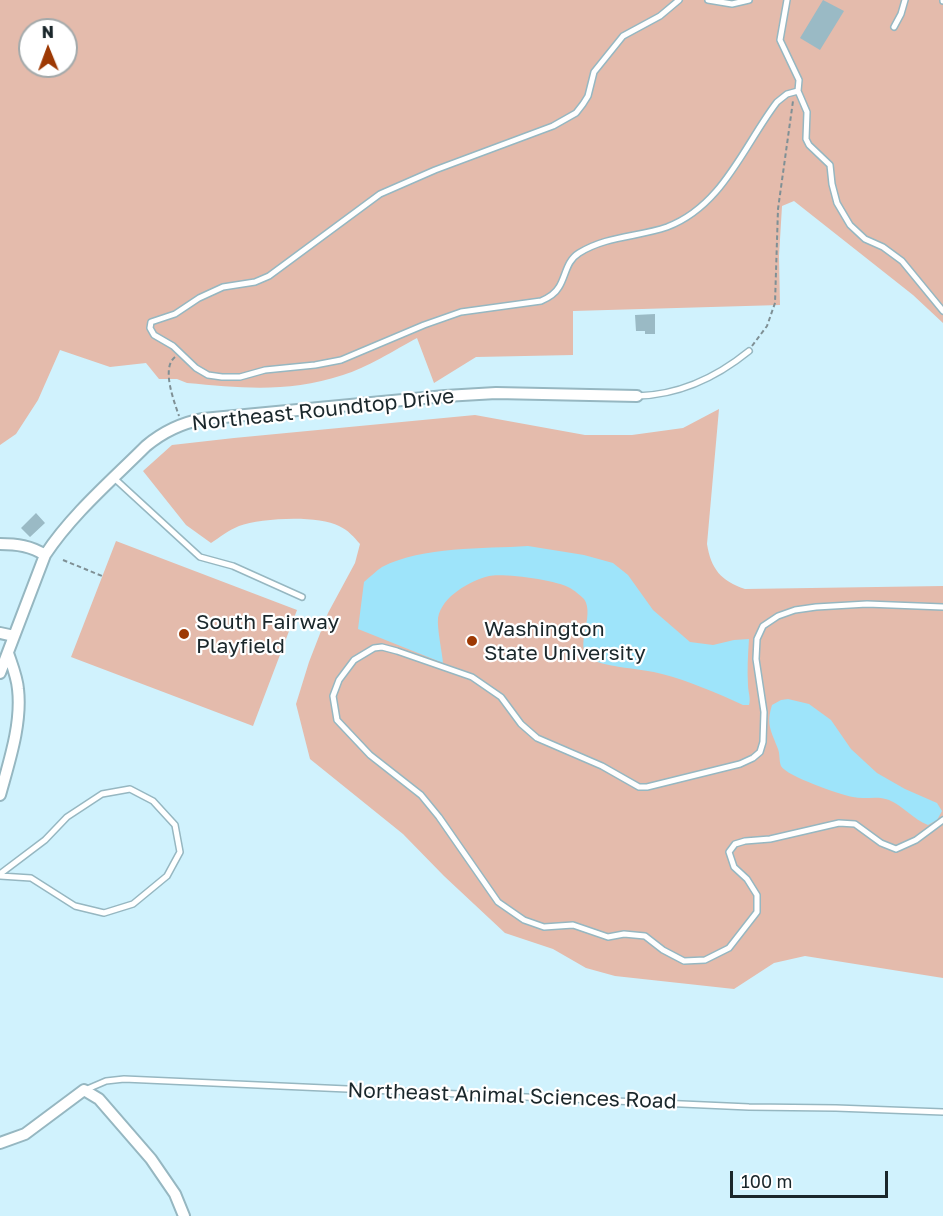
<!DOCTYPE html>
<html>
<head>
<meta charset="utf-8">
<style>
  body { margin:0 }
  #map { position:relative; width:943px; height:1216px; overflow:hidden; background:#e4f9ff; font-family:"Golos Text",sans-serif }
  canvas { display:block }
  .north { position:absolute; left:18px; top:18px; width:60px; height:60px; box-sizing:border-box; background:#fff; border:2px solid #a3a9aa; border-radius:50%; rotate:359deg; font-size:16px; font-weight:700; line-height:24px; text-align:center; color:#1a272b }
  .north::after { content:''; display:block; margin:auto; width:21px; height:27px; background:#9d3904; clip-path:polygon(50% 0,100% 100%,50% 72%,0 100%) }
  .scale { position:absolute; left:730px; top:1171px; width:158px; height:27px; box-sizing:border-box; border:3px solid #1a272b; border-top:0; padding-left:8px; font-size:18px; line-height:21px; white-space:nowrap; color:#1a272b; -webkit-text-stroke:4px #fff; paint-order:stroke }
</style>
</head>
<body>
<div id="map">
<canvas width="943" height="1216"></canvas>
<div class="north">N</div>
<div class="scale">100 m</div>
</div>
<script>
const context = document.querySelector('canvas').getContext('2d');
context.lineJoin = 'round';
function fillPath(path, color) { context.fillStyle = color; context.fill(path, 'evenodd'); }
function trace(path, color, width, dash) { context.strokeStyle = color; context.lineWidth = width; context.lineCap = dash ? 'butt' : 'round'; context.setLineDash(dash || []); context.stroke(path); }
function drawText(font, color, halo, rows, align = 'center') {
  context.font = font + ' "Golos Text",sans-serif'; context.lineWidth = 4.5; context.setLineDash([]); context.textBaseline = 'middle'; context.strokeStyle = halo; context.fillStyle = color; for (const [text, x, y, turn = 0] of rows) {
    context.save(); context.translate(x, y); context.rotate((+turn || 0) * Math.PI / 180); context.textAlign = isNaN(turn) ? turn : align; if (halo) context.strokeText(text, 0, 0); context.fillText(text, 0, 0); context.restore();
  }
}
fillPath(new Path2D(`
  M0,0h943v1216h-943zM30,30h36v36h-36z`), '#d0f2fd');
fillPath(new Path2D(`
  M0,0h943v323l-30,-28 -119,-94 -12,5 -3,50 1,49 -207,6v44l-97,2 -42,26 -17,-45c-22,12 -51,30 -74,37 -55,18 -101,13 -156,8l-10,-4h-18l-13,-16 -36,4 -50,-17 -22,50 -22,34 -16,11zM30,30h36v36h-36z
  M719,409l-12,135c4,25 14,37 38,45l198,-3v392l-138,-22 -31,7 -40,26 -119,-13 -29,-8 -33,-19 -48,-16 -61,-57 -41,-42 -93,-75 -14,-55 13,-42 19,-49 27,-50 5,-19c-6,-7 -12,-14 -21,-18 -21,-11 -78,-8 -100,0 -10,4 -19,11 -28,17l-25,-18 -43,-54 29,-26 62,-7 241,-23 110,20h47l51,-7z
  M116,541l181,69 -44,116 -182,-69z`), '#e4bbac');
fillPath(new Path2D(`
  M528,546l56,9 29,8 15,12 25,35 37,32 23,3 21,-5 15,-1c-1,15 -2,31 -1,46 0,7 3,13 1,20h-6c-26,-12 -54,-24 -81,-31 -20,-6 -56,-6 -71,-15 -19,-10 5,-43 -7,-60 -3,-3 -10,-9 -14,-11 -13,-8 -67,-15 -81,-12 -19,5 -47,20 -51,42 -1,11 4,33 5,45l-85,-34 6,-47c6,-5 12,-11 18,-15 41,-21 101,-18 146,-21z
  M788,699l21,5 22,16 20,29 26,24 28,16 32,14 5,8 -5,9 -9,5c-15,-6 -25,-19 -39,-25 -12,-5 -24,0 -36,-3 -12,-2 -67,-21 -72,-31 -2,-5 -1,-12 -3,-17 -7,-19 -12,-24 -6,-44l9,-5z`), '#9ee4fa');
fillPath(new Path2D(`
  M823,0l21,11 -24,39 -20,-12z
  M655,314v20h-10v-3h-9l-1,-16z
  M36,513l9,10 -15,14 -9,-9z`), '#9abac5');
const service = new Path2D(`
  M679,0l-19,16 -37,20 -29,36 -6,24 -5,8 -7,9 -23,13 -118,44 -55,24 -111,82 -14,6 -32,5 -24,11 -24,16 -24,8 -1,6 4,7 19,11 23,22 12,7 14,2h18l25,-7 50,-5 26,-5 83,-35 37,-13 80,-11c7,-3 14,-7 18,-14 7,-11 7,-26 20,-34 27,-17 59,-16 88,-26 56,-21 77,-82 110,-125l10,-8 11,-3
  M708,0l24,4 17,-4
  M787,0l-7,40 19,40 -1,11 9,21 -1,27 3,6 21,20 2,19 5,19 13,22 15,14 18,8 19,14 41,50
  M943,0v1
  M894,27l7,-13 4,-14
  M637,396c42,-1 80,-19 112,-45
  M114,478l86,79 33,9 69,31
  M943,607l-76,-3 -51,3 -21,3 -17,6 -15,10 -6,13 -1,20 8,53 -1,30 -3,10 -7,6 -13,6 -93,23h-8l-37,-21 -65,-28 -16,-14 -20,-27 -29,-20 -75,-26 -15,-4 -8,1 -20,12 -15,20 -6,16 4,24 33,35 51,40 18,22 59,85 26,18 20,7 29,-2 35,12 16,-3 21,2 18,14 21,11 21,-1 24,-12 28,-36v-17l-10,-16 -13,-12 -5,-15 6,-8 10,-3 25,-2 69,-16 16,1 26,19 15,6 20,-9 27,-20
  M0,874l45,-34 22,-23 35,-23 28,-5 23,12 22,24 5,27 -13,24 -34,28 -29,9 -29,-7 -44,-28 -31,-2
  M85,1090l21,-9 18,-2 625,28 87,1 107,4`);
const minor = new Path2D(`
  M0,544c17,0 31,2 45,11
  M0,633l14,3
  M0,673l45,-118c27,-41 67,-75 101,-109 18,-15 35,-23 57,-27l242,-23 51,-3 141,3
  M0,795c9,-33 22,-71 18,-106 -1,-12 -6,-24 -10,-36
  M0,1143l25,-9 59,-44 15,9 52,60 24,35 9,22`);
trace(service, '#96b7c1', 8);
trace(minor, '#96b7c1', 14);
trace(new Path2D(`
  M752,346l15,-20 8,-23 3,-94 15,-108
  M175,357c-14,11 -1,44 4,59
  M63,560l39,16`), '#7f9095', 2, [4.5, 3]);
trace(service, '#fff', 5);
trace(minor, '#fff', 10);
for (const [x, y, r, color] of [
  [184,634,6,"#9d3904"],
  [472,641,6,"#9d3904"]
]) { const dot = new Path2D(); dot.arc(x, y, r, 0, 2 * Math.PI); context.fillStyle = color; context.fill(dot); trace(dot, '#fff', 2); }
drawText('21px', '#1a272b', '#fff', [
  ["Northeast Roundtop Drive",323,410,-6],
  ["Northeast Animal Sciences Road",512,1096,2]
]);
drawText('21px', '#1a272b', '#fff', [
  ["South Fairway",196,622],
  ["Playfield",196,646],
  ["Washington",484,629],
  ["State University",484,653]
], 'left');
</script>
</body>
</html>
